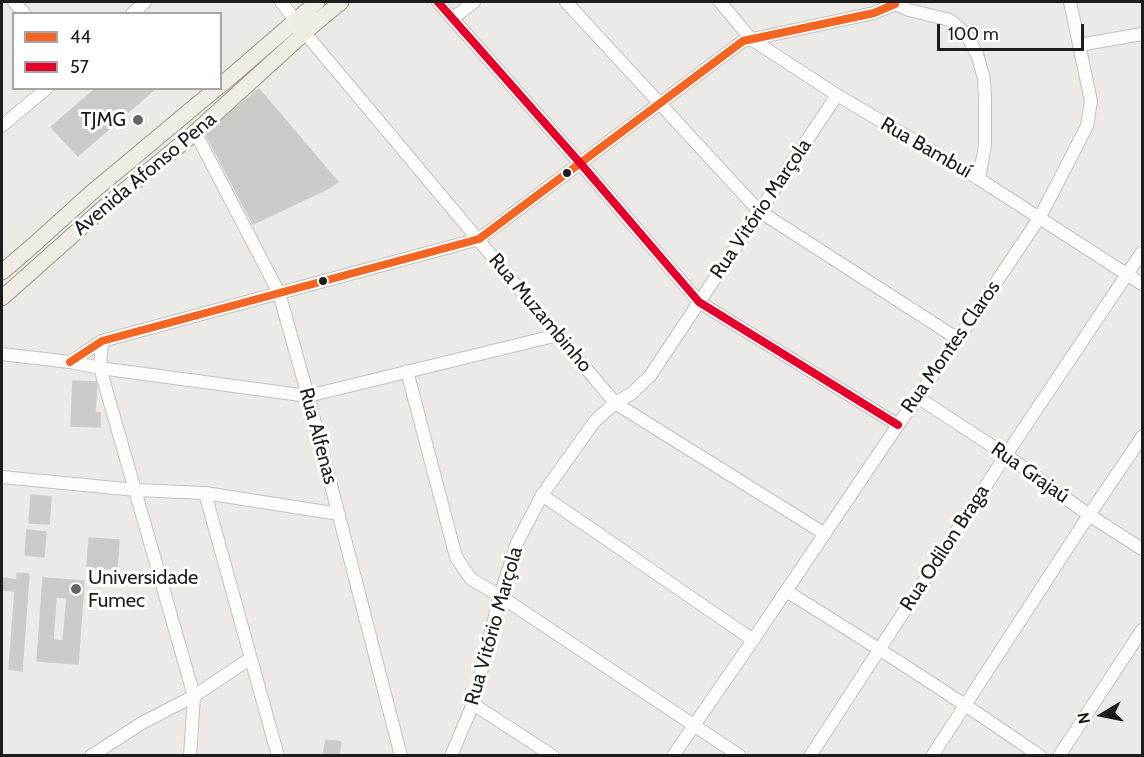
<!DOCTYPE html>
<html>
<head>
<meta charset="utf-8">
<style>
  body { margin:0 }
  #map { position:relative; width:1144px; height:757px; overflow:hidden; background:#ebeae6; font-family:Cabin,sans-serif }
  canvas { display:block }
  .frame { position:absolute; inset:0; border:3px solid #1d1d1d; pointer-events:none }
  .legend { position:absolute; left:12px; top:12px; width:210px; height:78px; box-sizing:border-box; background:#fff; border:2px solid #a5a5a5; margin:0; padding:8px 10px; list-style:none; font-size:18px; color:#1d1d1d }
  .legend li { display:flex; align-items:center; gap:12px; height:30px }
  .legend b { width:30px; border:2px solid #a5a5a5 }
  .north { position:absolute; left:1072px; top:685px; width:60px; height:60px; -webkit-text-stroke:4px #fff; paint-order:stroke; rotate:260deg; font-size:16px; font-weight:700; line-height:24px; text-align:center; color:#1d1d1d }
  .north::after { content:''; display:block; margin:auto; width:21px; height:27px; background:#1d1d1d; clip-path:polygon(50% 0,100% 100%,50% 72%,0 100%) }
  .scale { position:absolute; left:937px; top:24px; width:147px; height:27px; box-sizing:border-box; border:3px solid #1d1d1d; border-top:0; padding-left:8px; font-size:18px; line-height:21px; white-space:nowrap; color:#1d1d1d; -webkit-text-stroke:4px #fff; paint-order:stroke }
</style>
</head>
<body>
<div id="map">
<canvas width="1144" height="757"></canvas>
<div class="frame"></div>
<ul class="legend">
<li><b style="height:8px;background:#f26522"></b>44</li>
<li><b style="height:8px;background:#e4002b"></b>57</li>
</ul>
<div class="north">N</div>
<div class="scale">100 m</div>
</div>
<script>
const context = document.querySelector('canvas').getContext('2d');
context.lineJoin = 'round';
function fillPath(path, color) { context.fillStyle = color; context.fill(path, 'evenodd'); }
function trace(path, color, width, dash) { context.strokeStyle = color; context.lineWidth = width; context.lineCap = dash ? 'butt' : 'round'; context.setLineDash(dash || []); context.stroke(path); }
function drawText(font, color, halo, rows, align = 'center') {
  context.font = font + ' Cabin,sans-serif'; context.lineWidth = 6; context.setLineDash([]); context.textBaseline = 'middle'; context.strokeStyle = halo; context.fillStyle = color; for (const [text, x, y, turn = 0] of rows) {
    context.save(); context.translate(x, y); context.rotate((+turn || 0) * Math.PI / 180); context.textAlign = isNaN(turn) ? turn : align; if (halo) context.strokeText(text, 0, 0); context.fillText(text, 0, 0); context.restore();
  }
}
const building = new Path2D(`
  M96,88h60l-78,68 -27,-29z
  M259,89l79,93 -9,6 -76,36 -48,-91z
  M73,381l24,1 -2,30 5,1v14l-29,-1z
  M31,495l20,2 -2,27 -20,-1z
  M27,530l19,2 -2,25 -19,-2z
  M89,538l30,2 -2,29 -30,-2z
  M17,573l12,1 -7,97 -13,-2 6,-78 -13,-1v-12l15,2z
  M43,578l41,3 -6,83 -41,-3zM56,597l11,1 -4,43 -10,-1z
  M326,740l15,2 -2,14h-16z`);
fillPath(building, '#cccac7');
trace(building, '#ceccc8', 1.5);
const minor = new Path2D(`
  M14,2l11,12
  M281,2l14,18 2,8
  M438,2l143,162 118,138 199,123
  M566,2l193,209 199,128
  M720,2l31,37 86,56 142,84 163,105
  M890,2l19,8 41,10 16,14 11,20 7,25 1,20v46l-6,34
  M132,14l13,-12
  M453,18l21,-16
  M305,33l310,370 210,131
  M1079,45l63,-11
  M2,126l45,-38
  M195,132l84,161 29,103 93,360
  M102,341l-2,27 94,328 -4,60
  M2,354l68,8 30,6 208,28 250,-61
  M70,362l32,-21 377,-102 264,-198 131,-28 21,-9
  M407,371l49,186 15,22 29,17 240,160
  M917,397l89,58 83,60 53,34
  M2,477l134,13 69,3 134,21
  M205,493l73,263
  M542,495l211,145
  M786,591c86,53 171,107 254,165
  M473,704l80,52
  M91,756l51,-33 52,-27 57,-38
  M451,756l22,-52 27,-108 17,-53 25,-48 53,-74 20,-18 16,-9 19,-18 187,-281
  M673,756l80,-116 145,-215 60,-86 82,-122 47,-91 4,-25 -21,-99
  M810,756l196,-301 136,-203
  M932,756l157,-241 53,-78
  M1059,756l83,-126`);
const major = new Path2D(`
  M220,86l97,-84
  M2,272l27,-23 61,-55 127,-106
  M2,298l100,-89 89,-73 121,-110 29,-24`);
trace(minor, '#c2c2c0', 14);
trace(major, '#9f9886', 17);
trace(minor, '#fcfcfb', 12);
trace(major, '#efece5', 15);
trace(new Path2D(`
  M70,362l32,-21 377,-102 264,-198 131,-28 21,-9`), '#f26522', 8);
trace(new Path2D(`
  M438,2l143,162 118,138 199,123`), '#e4002b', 8);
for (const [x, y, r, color] of [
  [138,120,6,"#656563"],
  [567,173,5,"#1d1d1d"],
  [323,281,5,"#1d1d1d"],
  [76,589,6,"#656563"]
]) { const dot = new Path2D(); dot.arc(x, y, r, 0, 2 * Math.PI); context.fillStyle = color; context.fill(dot); trace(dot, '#fff', 2); }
drawText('20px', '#1d1d1d', '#fff', [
  ["TJMG",126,120],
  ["Universidade",88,578,"left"],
  ["Fumec",88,601,"left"]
], 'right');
drawText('20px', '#1d1d1d', '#fff', [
  ["Rua Bambuí",926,148,30],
  ["Avenida Afonso Pena",145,174,-40],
  ["Rua Vitório Marçola",761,209,-56],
  ["Rua Muzambinho",540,313,50],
  ["Rua Montes Claros",951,347,-55],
  ["Rua Alfenas",318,436,75],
  ["Rua Grajaú",1030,473,35],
  ["Rua Odilon Braga",945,548,-57],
  ["Rua Vitório Marçola",494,626,-74]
]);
</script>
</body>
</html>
